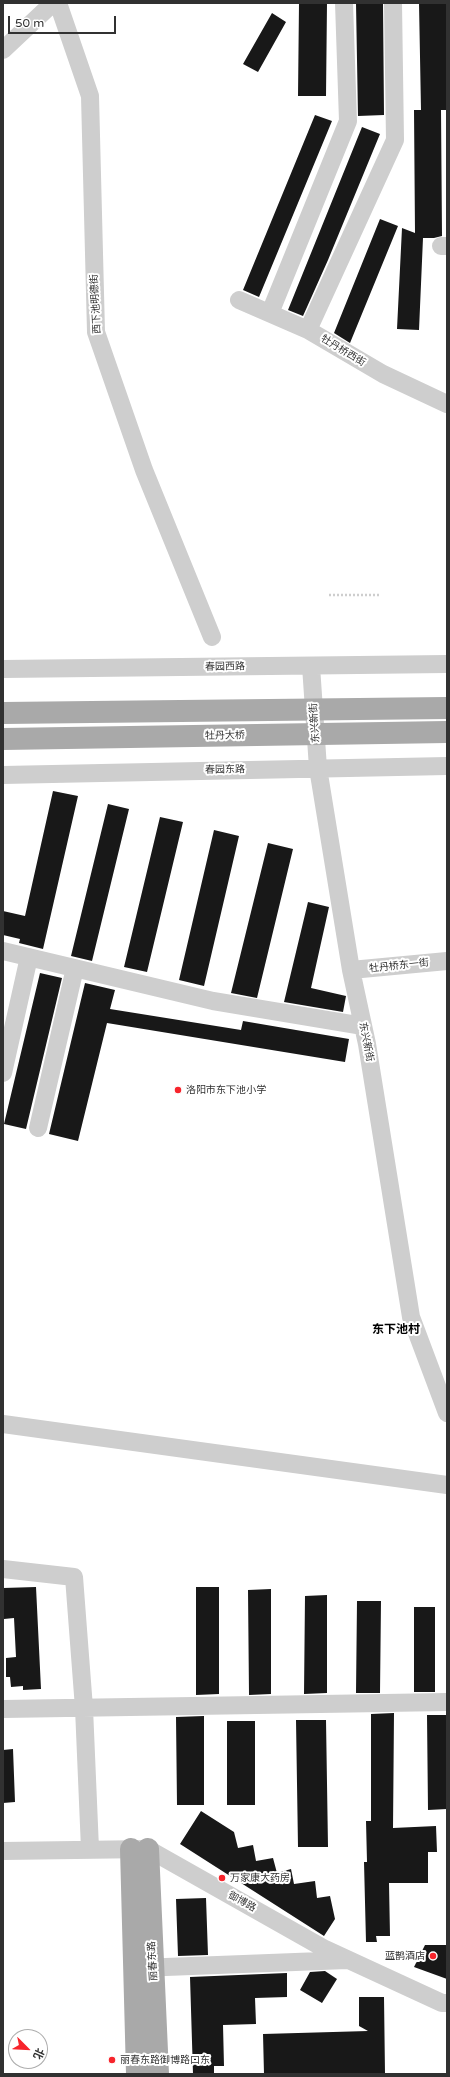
<!DOCTYPE html>
<html>
<head>
<meta charset="utf-8">
<style>
  body { margin:0 }
  #map { position:relative; width:450px; height:2077px; overflow:hidden; background:#fff; font-family:"Varela Round","Noto Sans SC",sans-serif }
  canvas { display:block }
  .frame { position:absolute; inset:0; border:4px solid #313131; pointer-events:none }
  .north { position:absolute; left:8px; top:2029px; width:40px; height:40px; box-sizing:border-box; background:#fff; border:1px solid #adadad; border-radius:50%; rotate:114deg; font-size:11px; font-weight:700; line-height:16px; text-align:center; color:#313131 }
  .north::after { content:''; display:block; margin:auto; width:14px; height:18px; background:#f7242c; clip-path:polygon(50% 0,100% 100%,50% 72%,0 100%) }
  .scale { position:absolute; left:8px; top:16px; width:108px; height:18px; box-sizing:border-box; border:2px solid #313131; border-top:0; padding-left:5px; font-size:12px; line-height:14px; white-space:nowrap; color:#313131; -webkit-text-stroke:3px #fff; paint-order:stroke }
</style>
</head>
<body>
<div id="map">
<canvas width="450" height="2077"></canvas>
<div class="frame"></div>
<div class="north">北</div>
<div class="scale">50 m</div>
</div>
<script>
const context = document.querySelector('canvas').getContext('2d');
context.lineJoin = 'round';
function fillPath(path, color) { context.fillStyle = color; context.fill(path, 'evenodd'); }
function trace(path, color, width, dash) { context.strokeStyle = color; context.lineWidth = width; context.lineCap = dash ? 'butt' : 'round'; context.setLineDash(dash || []); context.stroke(path); }
function drawText(font, color, halo, rows, align = 'center') {
  context.font = font + ' "Varela Round","Noto Sans SC",sans-serif'; context.lineWidth = 4; context.setLineDash([]); context.textBaseline = 'middle'; context.strokeStyle = halo; context.fillStyle = color; for (const [text, x, y, turn = 0] of rows) {
    context.save(); context.translate(x, y); context.rotate((+turn || 0) * Math.PI / 180); context.textAlign = isNaN(turn) ? turn : align; if (halo) context.strokeText(text, 0, 0); context.fillText(text, 0, 0); context.restore();
  }
}
fillPath(new Path2D(`
  M299,3h28l-1,93h-28z
  M356,3h27l1,112 -26,1z
  M419,3h28v107h-6l1,126 -8,2h-11l-4,92 -22,-1 5,-101 13,5 -1,-123h7z
  M272,13l14,9 -28,50 -15,-8z
  M315,115l17,6 -73,176 -16,-7z
  M362,127l18,7 -52,126 -25,56 -15,-6z
  M380,219l18,7 -48,117 -16,-10z
  M53,791l25,5 -35,153 -24,-6 1,-4 -17,-4v-24l22,5z
  M108,804l21,5 -37,152 -21,-5z
  M160,817l23,5 -36,150 -23,-5z
  M214,830l25,6 -35,150 -25,-6z
  M268,843l25,6 -36,149 -26,-5z
  M308,902l21,5 -18,81 35,8 -3,16 -59,-10z
  M40,973l22,5 -36,151 -22,-5z
  M85,983l30,7 -5,19 131,21 2,-9 106,18 -4,23 -238,-39 -29,118 -29,-7z
  M36,1587l5,102 -18,1v-4l-12,1 -1,-10h-4v-19l10,-1 -2,-39 -10,1 -1,-31z
  M196,1587h23v107l-23,1z
  M271,1589v105l-22,1 -1,-105z
  M327,1595v98l-23,1 1,-98z
  M357,1601h24l-1,92h-24z
  M414,1607h21v85h-21z
  M394,1713l-1,115 43,-2 1,26h-9v31h-39l1,53h-14l1,6h-11l-2,-80h3l-1,-41h5v-107z
  M427,1715h20v94l-19,1z
  M204,1716v89h-27l-1,-88z
  M296,1720h30l2,127h-30z
  M227,1721h28v84h-28z
  M13,1749l2,53 -12,1v-53z
  M201,1811l33,21 4,16 15,-3 3,16 17,-3 4,15 14,-4 3,15 21,-3 2,17 13,-2 5,23 -11,17 -144,-92z
  M206,1898l2,57 -30,1 -2,-57z
  M425,1945h22v34l-33,-12z
  M325,1971l12,8 -15,24 -22,-13 10,-18z
  M287,1973v24l-32,1 1,26 -33,1 1,41h-10v8h-21l-3,-97z
  M359,1997h25l1,77h-121l-1,-40 105,-3 -9,-5z`), '#181818');
trace(new Path2D(`
  M329,595h51`), '#cecece', 2.5, [2, 2]);
trace(new Path2D(`
  M58,3l32,93 6,236 48,138 68,167
  M3,50l50,-47
  M441,246h6
  M239,300l69,30 75,44 64,30
  M270,313l78,-192 -4,-118
  M308,330l87,-190 -2,-137
  M311,666l7,102 33,202 16,74 44,273 36,96
  M3,669l444,-5
  M3,775l444,-9
  M3,951l210,50 150,25
  M351,970l96,-9
  M3,1073l26,-116
  M38,1128l37,-160
  M3,1424l444,61
  M3,1569l71,8 10,131 6,141
  M3,1709l444,-7
  M3,1851l145,-2 177,100 117,54h5
  M140,1968l207,-8`), '#cecece', 18);
trace(new Path2D(`
  M131,1849l6,225
  M148,1849l10,225`), '#a9a9a9', 22);
trace(new Path2D(`
  M3,713l444,-5
  M3,739l444,-7`), '#a9a9a9', 22);
for (const [x, y, r, color] of [
  [178,1090,4,"#f7242c"],
  [222,1878,4,"#f7242c"],
  [433,1956,4,"#f7242c"],
  [112,2060,4,"#f7242c"]
]) { const dot = new Path2D(); dot.arc(x, y, r, 0, 2 * Math.PI); context.fillStyle = color; context.fill(dot); trace(dot, '#fff', 1.5); }
drawText('10px', '#313131', '#fff', [
  ["西下池明德街",96,304,-93],
  ["牡丹桥西街",343,351,31],
  ["春园西路",225,667,-1],
  ["东兴新街",315,723,-94],
  ["牡丹大桥",225,736,-1],
  ["春园东路",225,770,-1],
  ["牡丹桥东一街",399,966,-6],
  ["东兴新街",366,1042,79],
  ["御博路",242,1902,29],
  ["丽春东路",153,1961,-93]
]);
drawText('10px', '#313131', '#fff', [
  ["洛阳市东下池小学",186,1090],
  ["万家康大药房",230,1878],
  ["蓝鹊酒店",425,1956,"right"],
  ["丽春东路御博路口东",120,2060]
], 'left');
drawText('bold 12px', '#000', '#fff', [
  ["东下池村",396,1330]
]);
</script>
</body>
</html>
